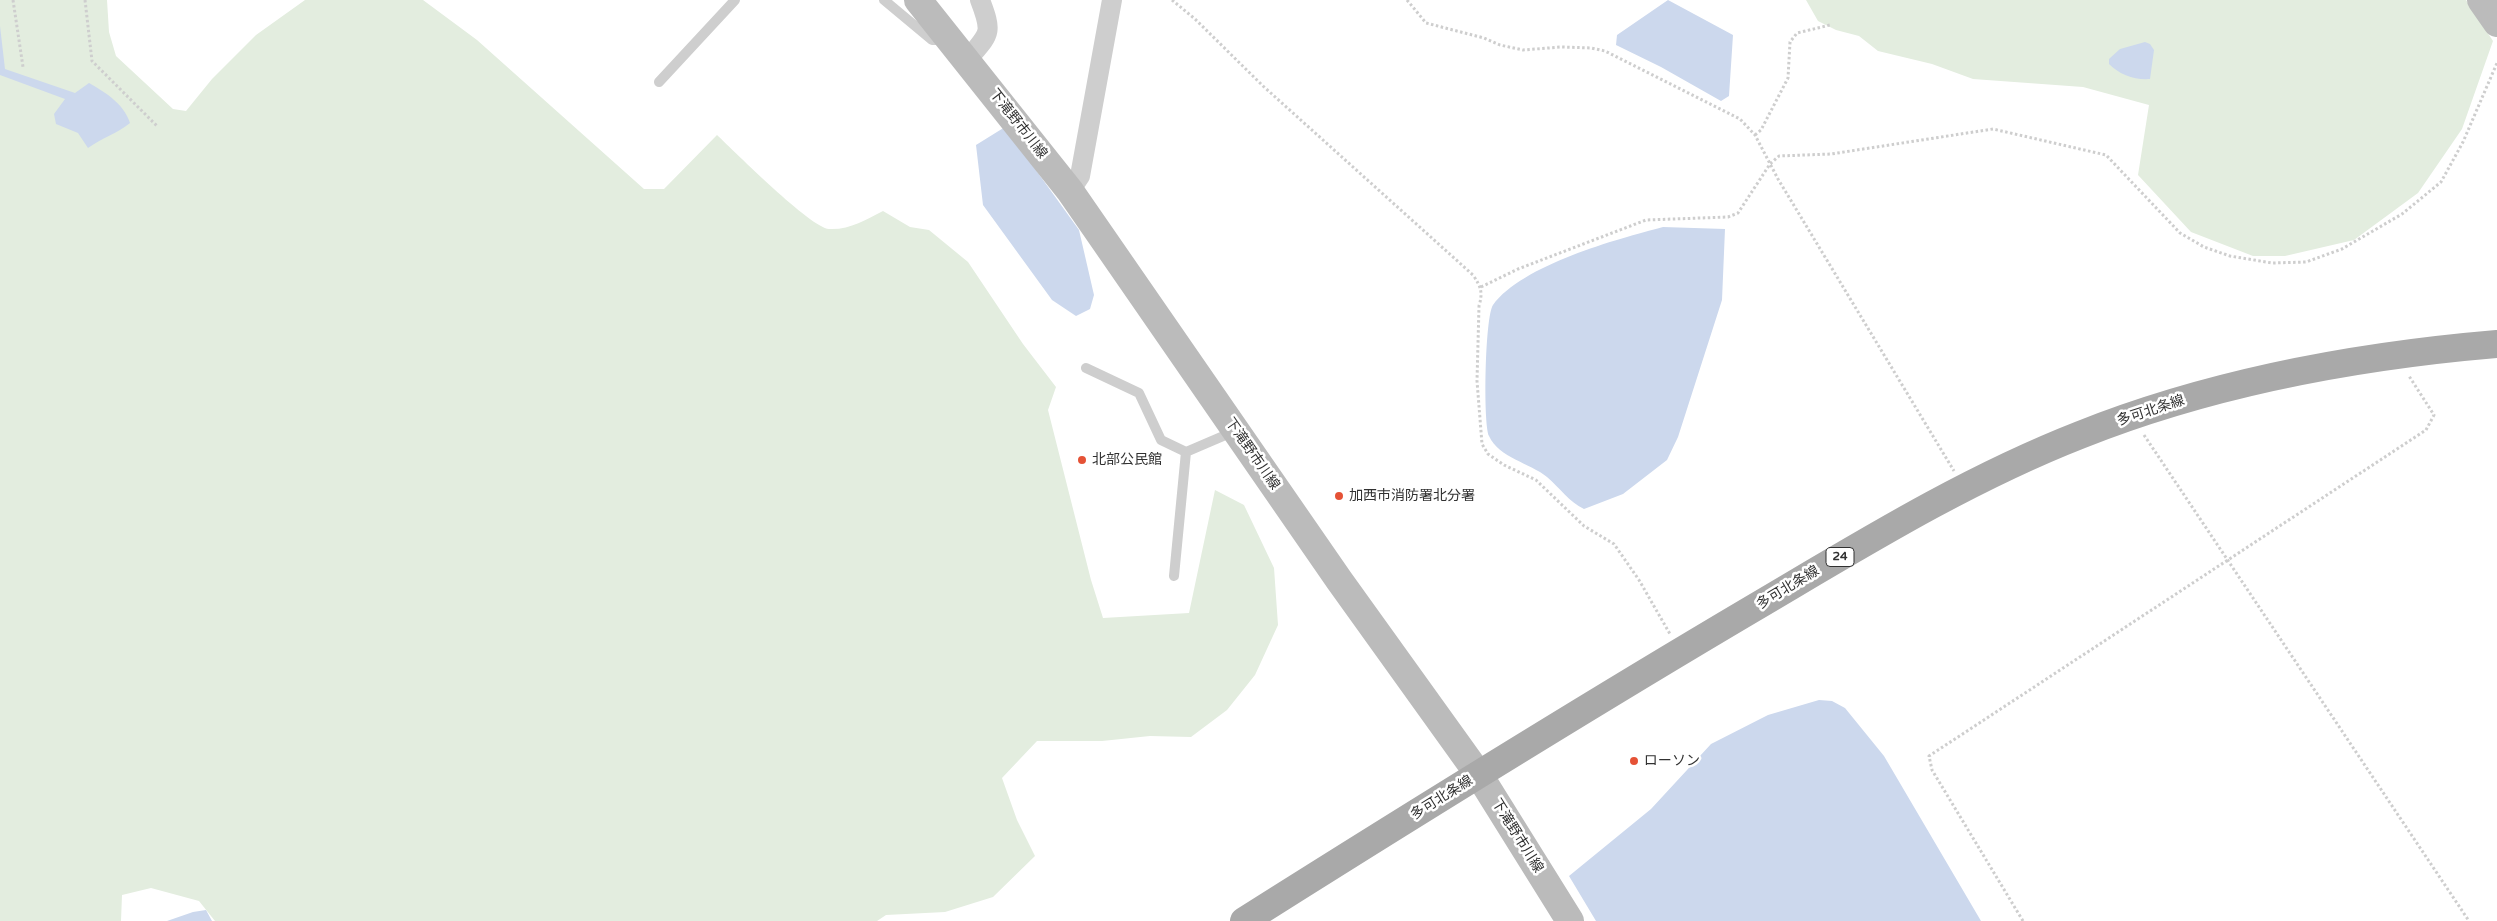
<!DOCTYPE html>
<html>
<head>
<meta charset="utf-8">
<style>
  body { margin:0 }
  canvas { display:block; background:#fff }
</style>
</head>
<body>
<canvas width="2497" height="921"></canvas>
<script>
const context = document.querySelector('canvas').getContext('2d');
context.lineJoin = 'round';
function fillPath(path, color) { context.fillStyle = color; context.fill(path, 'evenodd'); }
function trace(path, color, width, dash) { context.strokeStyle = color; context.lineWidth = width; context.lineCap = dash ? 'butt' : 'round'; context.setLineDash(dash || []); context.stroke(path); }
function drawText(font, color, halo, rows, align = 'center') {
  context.font = font + ' "Varela Round","Noto Sans JP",sans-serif'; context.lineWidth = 5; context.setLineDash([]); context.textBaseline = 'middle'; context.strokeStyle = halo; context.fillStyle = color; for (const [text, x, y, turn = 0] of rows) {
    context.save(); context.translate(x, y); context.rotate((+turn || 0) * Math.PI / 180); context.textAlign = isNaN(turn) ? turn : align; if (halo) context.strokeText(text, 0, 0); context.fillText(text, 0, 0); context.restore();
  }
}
fillPath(new Path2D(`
  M0,0h107l2,32 7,24 57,53 13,2 26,-32 44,-44 49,-35h118l54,40 167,149h20l53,-54c18,17 94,93 112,94 21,1 36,-9 54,-18l27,16 19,3 39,32 55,82 33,43 -8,23 43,170 12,38 86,-5 26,-123 29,15 30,63 4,57 -23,50 -28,35 -36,27 -41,-1 -48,5h-65l-35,37 15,42 18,36 -42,41 -48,15 -59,3 -9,6h-662l-16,-20 -48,-13 -29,7 -1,26h-121z
  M1806,0h660l27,41 -31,88 -44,64 -64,47 -69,16h-32l-62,-24 -53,-57 11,-70 -66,-18 -110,-8 -41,-15 -54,-13 -19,-15 -23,-6 -18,-9z`), '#e3eddf');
fillPath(new Path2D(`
  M1668,0l65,35 -4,61 -8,5 -60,-34 -45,-22 1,-10z
  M0,26l5,43 70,24 14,-10c16,9 35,21 41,40 -12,10 -28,15 -42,25l-10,-15 -22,-9 -2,-10 11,-15 -65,-24z
  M2145,42l5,2 4,6 -4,29c-16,1 -30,-4 -41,-15v-5l11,-10z
  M1005,127l74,103 15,65 -4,14 -14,7 -24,-16 -69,-95 -7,-60z
  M1663,227l62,2 -3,71 -44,137 -11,23 -44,34 -39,15c-15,-7 -24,-21 -37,-32 -17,-14 -48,-19 -58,-41 -6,-14 -4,-120 4,-131 29,-40 124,-66 170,-78z
  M1819,700l13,1 13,7 39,48 97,165h-385l-27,-45 82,-67 60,-65 57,-29z
  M206,910l6,11h-45l26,-9z`), '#ccd8ed');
trace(new Path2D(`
  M13,0l10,67
  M85,0l7,61 66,66
  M1172,0l23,19 68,67 210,189c8,12 10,17 6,31l-2,75 5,63 6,10 16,11 32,15 48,46 30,18 25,36 31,54
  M1407,0l19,23 58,15 16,7 23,5 38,-3 30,1 14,3 135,68 15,16 23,44 176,292
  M1755,135l6,-5 27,-52 2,-36 7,-9 33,-8
  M1481,287l37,-18 128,-49 82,-3 10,-4 32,-49 9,-8 52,-2 162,-25 113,26 74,78 24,14 26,9 42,7 34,-1 36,-13 60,-35 39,-32 22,-40 34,-79
  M2144,435l325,486
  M2023,921l-91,-151 -3,-14 497,-326 8,-15 -25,-39`), '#cecece', 3, [2.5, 2.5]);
trace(new Path2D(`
  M884,0l48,40h13
  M659,82l76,-82
  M1086,368l53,25 22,47 25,12
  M1174,576l12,-124 49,-21`), '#cecece', 10);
trace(new Path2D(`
  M967,60c23,-27 26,-26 13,-60
  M1070,191l10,-15 32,-176`), '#cecece', 20);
trace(new Path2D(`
  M918,0l152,191 269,389 140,195 91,146
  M2481,0l16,23`), '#bbb', 28);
trace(new Path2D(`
  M1244,921c168,-106 337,-211 508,-312 107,-63 213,-129 328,-174 133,-53 275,-79 417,-91`), '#a9a9a9', 28);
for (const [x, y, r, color] of [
  [1082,460,5,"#e55236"],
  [1339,496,5,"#e55236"],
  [1634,761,5,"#e55236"]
]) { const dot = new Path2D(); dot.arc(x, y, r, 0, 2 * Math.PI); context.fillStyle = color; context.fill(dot); trace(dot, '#fff', 2); }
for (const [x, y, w] of [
  [1840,557,28]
]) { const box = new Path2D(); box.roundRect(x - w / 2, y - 9.5, w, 19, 4); context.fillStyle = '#fff'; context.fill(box); trace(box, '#313131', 1); }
drawText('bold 12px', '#313131', null, [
  ["24",1840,557]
]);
drawText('14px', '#313131', '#fff', [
  ["下滝野市川線",1018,124,52],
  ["多可北条線",2151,411,-18],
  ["下滝野市川線",1252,454,55],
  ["多可北条線",1788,588,-31],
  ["多可北条線",1442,798,-32],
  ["下滝野市川線",1517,836,58]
]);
drawText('14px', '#313131', '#fff', [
  ["北部公民館",1092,460],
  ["加西市消防署北分署",1349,496],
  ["ローソン",1644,761]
], 'left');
</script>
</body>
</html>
